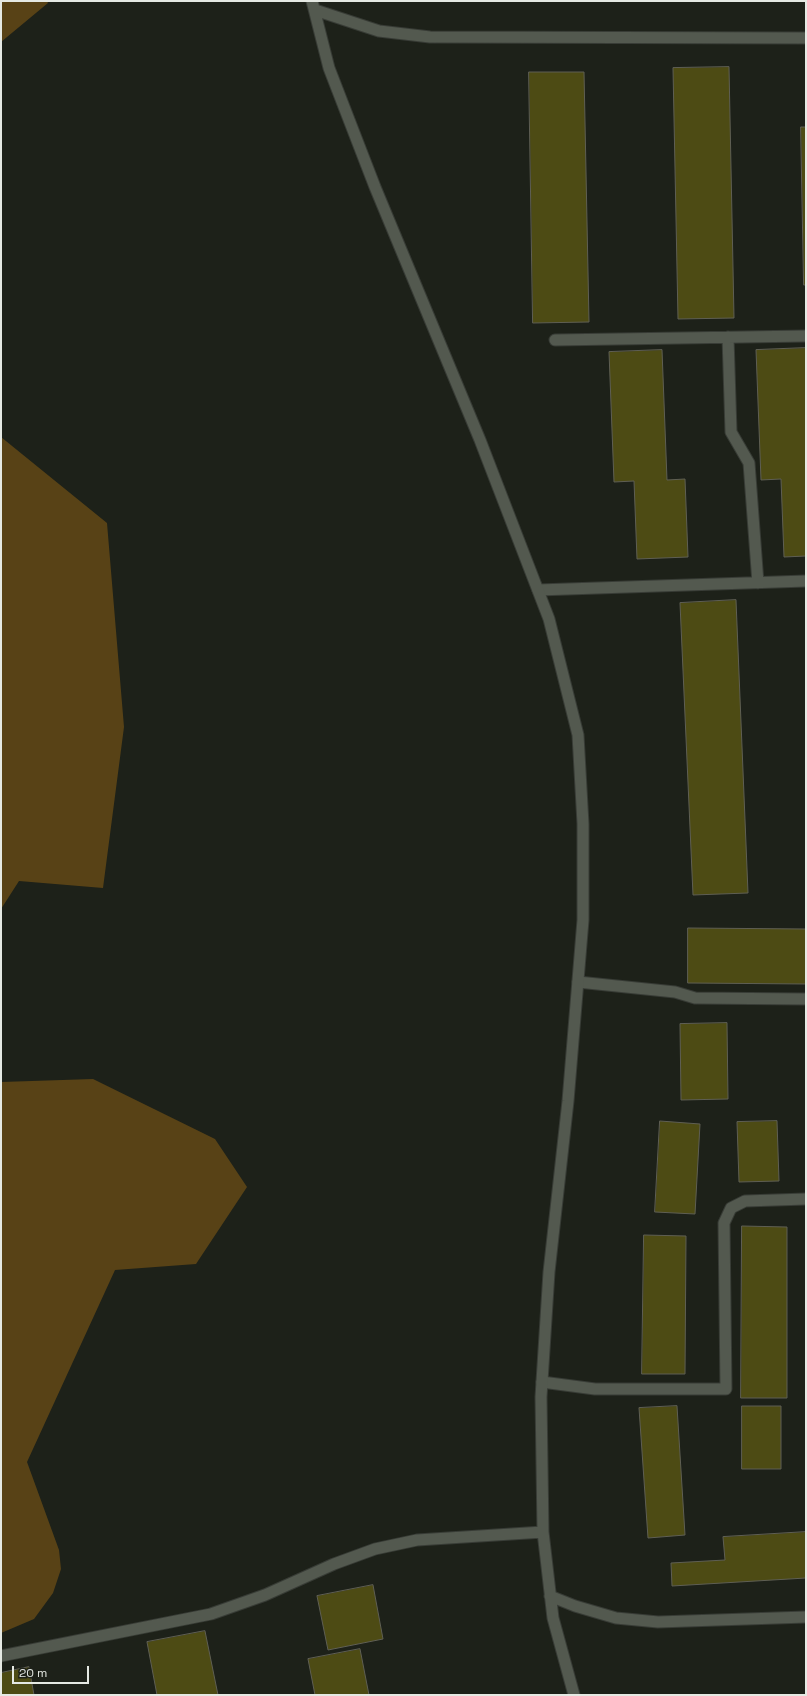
<!DOCTYPE html>
<html>
<head>
<meta charset="utf-8">
<style>
  body { margin:0 }
  #map { position:relative; width:807px; height:1696px; overflow:hidden; background:#1d2119; font-family:"Space Grotesk",sans-serif }
  canvas { display:block }
  .frame { position:absolute; inset:0; border:2px solid #e5e9e3; pointer-events:none }
  .scale { position:absolute; left:12px; top:1666px; width:77px; height:18px; box-sizing:border-box; border:2px solid #e5e9e3; border-top:0; padding-left:5px; font-size:12px; line-height:14px; white-space:nowrap; color:#e5e9e3; -webkit-text-stroke:3px #1d2119; paint-order:stroke }
</style>
</head>
<body>
<div id="map">
<canvas width="807" height="1696"></canvas>
<div class="frame"></div>
<div class="scale">20 m</div>
</div>
<script>
const context = document.querySelector('canvas').getContext('2d');
context.lineJoin = 'round';
function fillPath(path, color) { context.fillStyle = color; context.fill(path, 'evenodd'); }
function trace(path, color, width, dash) { context.strokeStyle = color; context.lineWidth = width; context.lineCap = dash ? 'butt' : 'round'; context.setLineDash(dash || []); context.stroke(path); }
fillPath(new Path2D(`
  M1,1h46l1,2 -47,39z
  M1,437l106,86 17,204 -21,161 -84,-7 -18,28z
  M93,1079l122,60 32,48 -51,77 -81,6 -88,192 32,88 2,19 -8,24 -19,26 -33,14v-551z`), '#584216');
const building = new Path2D(`
  M729,67l5,251 -56,1 -5,-251z
  M529,72h55l5,250 -56,1z
  M801,127h5v158h-2z
  M806,348v208l-22,1 -3,-78 -20,1 -5,-130z
  M662,350l5,130 18,-1 3,78 -51,2 -3,-78 -20,1 -5,-130z
  M736,600l12,293 -55,2 -13,-292z
  M688,928l118,1v55l-118,-1z
  M727,1023l1,76 -47,1 -1,-76z
  M660,1121l40,3 -5,90 -40,-2z
  M777,1121l2,60 -40,1 -2,-60z
  M742,1226l45,1v171h-46z
  M644,1235l42,1 -1,138h-43z
  M677,1406l8,129 -37,3 -9,-130z
  M742,1406h39v63h-39z
  M806,1532v46l-134,8 -1,-23 54,-3 -2,-23z
  M373,1585l10,54 -55,11 -11,-54z
  M205,1631l13,64h-61l-10,-53z
  M360,1649l9,46h-54l-7,-36z
  M29,1667l5,28h-33v-22z`);
fillPath(building, '#4d4b14');
trace(building, '#5f5f54', 1);
const service = new Path2D(`
  M728,337l3,95 18,31 9,120
  M555,340l251,-4
  M538,590l268,-9
  M578,982l97,10 20,6 111,1
  M542,1382l53,7h131l-2,-166 7,-15 14,-7 61,-2`);
const minor = new Path2D(`
  M312,1l17,67 46,119 105,253 69,179 29,116 5,89v96l-15,181 -19,171 -8,125 2,135 10,86 21,77
  M315,10l64,21 51,6 376,1
  M550,1596l25,10 41,12 42,4 148,-5
  M1,1656l210,-42 54,-19 69,-31 41,-15 42,-9 126,-8`);
trace(service, '#383c36', 13);
trace(minor, '#383c36', 13);
trace(service, '#53594f', 11);
trace(minor, '#53594f', 11);
</script>
</body>
</html>
